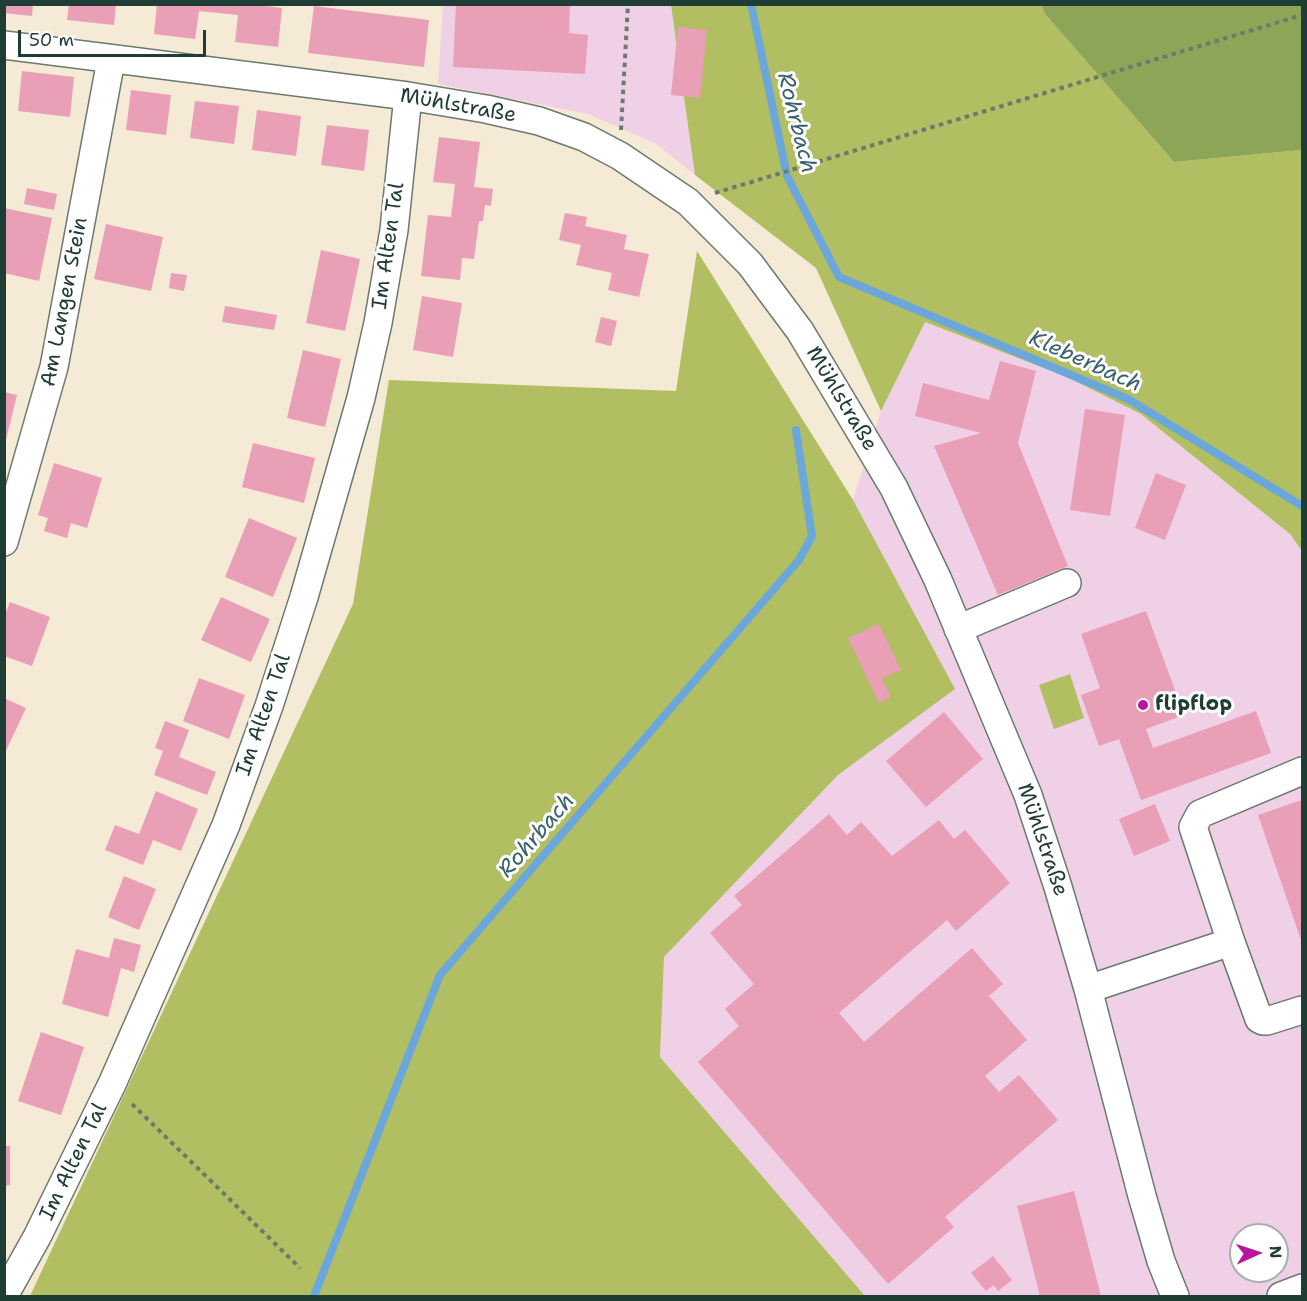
<!DOCTYPE html>
<html>
<head>
<meta charset="utf-8">
<style>
  body { margin:0 }
  #map { position:relative; width:1307px; height:1301px; overflow:hidden; background:#f4ead5; font-family:"Shantell Sans",sans-serif }
  canvas { display:block }
  .frame { position:absolute; inset:0; border:6px solid #1f3d34; pointer-events:none }
  .north { position:absolute; left:1229px; top:1223px; width:60px; height:60px; box-sizing:border-box; background:#fff; border:2px solid #a5b1ae; border-radius:50%; rotate:87deg; font-size:16px; font-weight:700; line-height:24px; text-align:center; color:#1f3d34 }
  .north::after { content:''; display:block; margin:auto; width:21px; height:27px; background:#b5179e; clip-path:polygon(50% 0,100% 100%,50% 72%,0 100%) }
  .scale { position:absolute; left:18px; top:30px; width:188px; height:27px; box-sizing:border-box; border:3px solid #1f3d34; border-top:0; padding-left:8px; font-size:18px; line-height:21px; white-space:nowrap; color:#1f3d34; -webkit-text-stroke:4px #fff; paint-order:stroke }
</style>
</head>
<body>
<div id="map">
<canvas width="1307" height="1301"></canvas>
<div class="frame"></div>
<div class="north">N</div>
<div class="scale">50 m</div>
</div>
<script>
const context = document.querySelector('canvas').getContext('2d');
context.lineJoin = 'round';
function fillPath(path, color) { context.fillStyle = color; context.fill(path, 'evenodd'); }
function trace(path, color, width, dash) { context.strokeStyle = color; context.lineWidth = width; context.lineCap = dash ? 'butt' : 'round'; context.setLineDash(dash || []); context.stroke(path); }
function drawText(font, color, halo, rows, align = 'center') {
  context.font = font + ' "Shantell Sans",sans-serif'; context.lineWidth = 6; context.setLineDash([]); context.textBaseline = 'middle'; context.strokeStyle = halo; context.fillStyle = color; for (const [text, x, y, turn = 0] of rows) {
    context.save(); context.translate(x, y); context.rotate((+turn || 0) * Math.PI / 180); context.textAlign = isNaN(turn) ? turn : align; if (halo) context.strokeText(text, 0, 0); context.fillText(text, 0, 0); context.restore();
  }
}
fillPath(new Path2D(`
  M443,5h228l24,170 -40,-32 -67,-29 -150,-30z
  M924,322l143,55 74,37 149,120 12,17v745h-437l-205,-239 4,-100 174,-182 116,-86 -101,-189 28,-89zM1241,1235h36v36h-36z`), '#efd0e6');
fillPath(new Path2D(`
  M671,5h370l4,9 129,148 128,-12v401l-12,-17 -149,-120 -74,-37 -142,-55 -44,89 -65,-143 -121,-93z
  M697,251l156,249 102,189 -117,86 -174,182 -4,100 205,239h-835l323,-692 36,-224 287,11z
  M1070,674l14,44 -30,11 -15,-44z`), '#b1be61');
fillPath(new Path2D(`
  M1041,5h261v145l-128,12 -129,-148z`), '#8ca557');
trace(new Path2D(`
  M751,4l36,172 52,101 289,122 174,107
  M314,1296l126,-321 359,-415 13,-24 -16,-106`), '#6ca7dc', 8);
fillPath(new Path2D(`
  M4,4h29l-1,12 -28,-3z
  M69,4h47l-2,21 -47,-5z
  M157,4h91l34,4 -4,39 -43,-5 3,-27 -39,-4 -4,28 -41,-5z
  M456,4h114l-1,29 19,2 -3,39 -132,-7z
  M314,6l115,14 -5,47 -116,-14z
  M678,27l29,3 -7,68 -29,-3z
  M22,71l52,6 -4,40 -52,-6z
  M131,90l40,5 -5,40 -40,-5z
  M195,101l44,5 -5,38 -44,-6z
  M257,110l44,6 -5,40 -44,-6z
  M327,125l42,5 -5,41 -43,-6z
  M439,137l41,5 -6,45 19,2 -2,17 -6,-1 -2,16h-4l-5,38 -12,-1 -2,22 -39,-4 7,-61 23,2 4,-33 -22,-2z
  M27,188l30,6 -3,16 -30,-6z
  M4,208l48,10 -13,63 -35,-8z
  M565,213l22,4 -2,9 42,9 -3,14 25,5 -10,43 -31,-7 4,-17 -36,-8 5,-20 -22,-5z
  M106,224l57,13 -12,54 -57,-12z
  M321,250l39,9 -15,72 -39,-8z
  M171,273l16,2 -3,16 -15,-3z
  M422,296l40,7 -9,54 -40,-7z
  M225,306l52,9 -3,15 -52,-8z
  M601,317l16,4 -6,25 -16,-4z
  M303,350l38,9 -16,68 -38,-9z
  M1000,361l36,10 -18,72 50,123 -70,29 -64,-149 47,-13 -66,-17 8,-33 66,17z
  M4,392l13,3 -12,49h-1z
  M1085,409l40,6 -15,101 -40,-6z
  M253,443l62,15 -11,45 -62,-16z
  M54,463l48,15 -15,50 -16,-5 -4,15 -23,-7 4,-13 -10,-3z
  M1156,473l30,12 -21,55 -30,-12z
  M249,518l48,20 -24,59 -48,-20z
  M221,597l49,22 -19,43 -50,-22z
  M10,602l40,15 -18,49 -28,-10v-39z
  M1146,611l38,104 -38,14 7,19 103,-37 15,42 -130,47 -22,-61 -20,7 -18,-51 19,-7 -19,-54z
  M879,624l22,46 -19,8 9,19 -12,6 -31,-65z
  M199,678l46,17 -16,44 -46,-18z
  M4,698l22,10 -22,47z
  M944,712l39,47 -57,48 -40,-46z
  M165,721l24,9 -10,27 37,15 -9,23 -53,-20 9,-24 -8,-3z
  M156,791l42,18 -17,42 -28,-11 -10,25 -38,-15 10,-25 24,9z
  M1302,800v143l-44,-128z
  M1155,804l15,37 -36,15 -15,-37z
  M829,814l18,21 14,-13 31,34 47,-36 15,19 11,-9 45,53 -54,48 -9,-11 -108,93 25,29 108,-94 31,36 -14,12 38,44 -42,36 14,16 20,-17 39,45 -113,97 9,10 -66,57 -190,-222 41,-36 -14,-17 29,-25 -44,-51 32,-28 -8,-9z
  M124,876l32,13 -17,41 -31,-13z
  M114,938l27,7 -7,27 -13,-4 -13,49 -46,-13 14,-55 33,9z
  M41,1032l43,15 -23,68 -43,-14z
  M5,1146h5v39l-5,1z
  M1074,1191l27,105h-61l-23,-90z
  M993,1256l19,24 -14,11 -4,-6 -8,6 -15,-18z`), '#e99fb6');
const minor = new Path2D(`
  M4,45l404,51 78,13 53,12 45,16 36,19 68,46 62,62 50,67 94,157 44,92 90,215 30,92 30,102 54,207 19,65 14,35
  M4,542l50,-175 57,-307
  M958,629l109,-46
  M1302,771l-102,43 -7,13 38,115 28,77 4,2h4l35,-11
  M1088,989l143,-47
  M4,1296l33,-59 75,-153 114,-259 43,-119 35,-109 57,-199 17,-75 16,-93 14,-134
  M1281,1296l21,-8`);
trace(minor, '#6a7a6c', 30);
trace(new Path2D(`
  M621,130l7,-126
  M715,193l587,-178
  M132,1104l168,164`), '#6a7a6c', 4, [4.5, 4.5]);
trace(minor, '#fff', 27);
for (const [x, y, r, color] of [
  [1143,705,6,"#b5179e"]
]) { const dot = new Path2D(); dot.arc(x, y, r, 0, 2 * Math.PI); context.fillStyle = color; context.fill(dot); trace(dot, '#fff', 2); }
drawText('21px', '#1f3d34', '#fff', [
  ["Mühlstraße",458,106,10],
  ["Im Alten Tal",389,246,-82],
  ["Am Langen Stein",65,302,-79],
  ["Mühlstraße",841,399,59],
  ["Im Alten Tal",264,715,-71],
  ["Mühlstraße",1042,840,71],
  ["Im Alten Tal",74,1162,-64]
]);
drawText('bold 21px', '#1f3d34', '#fff', [
  ["flipflop",1155,705]
], 'left');
drawText('italic 22px', '#3a626f', '#fff', [
  ["Rohrbach",796,123,76],
  ["Kleberbach",1085,362,24],
  ["Rohrbach",537,836,-49]
]);
</script>
</body>
</html>
